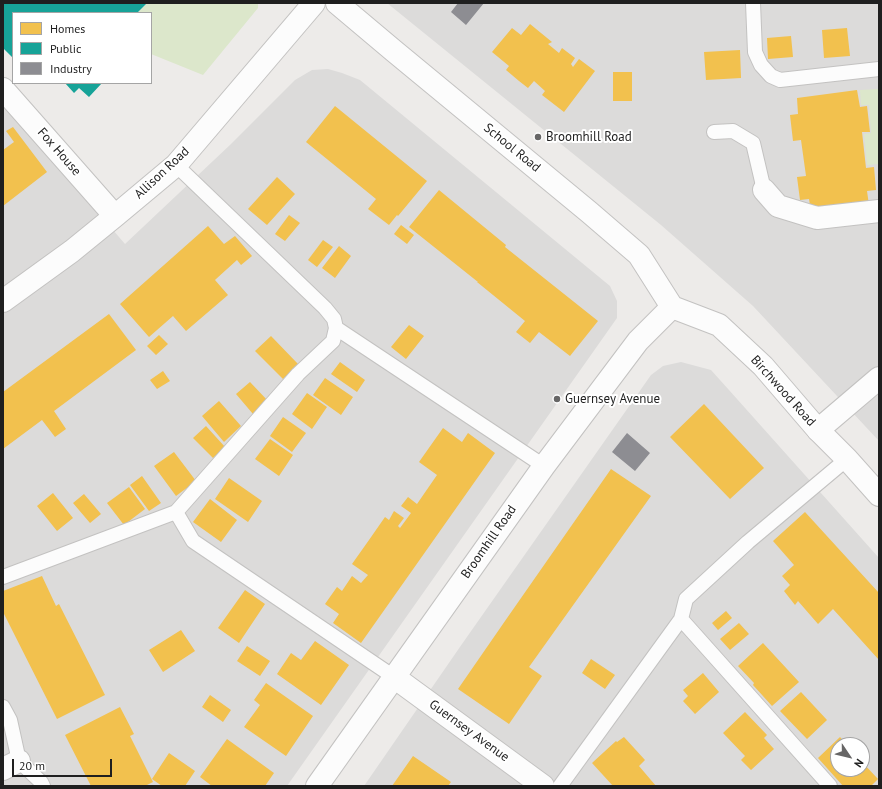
<!DOCTYPE html>
<html>
<head>
<meta charset="utf-8">
<style>
  body { margin:0 }
  #map { position:relative; width:882px; height:789px; overflow:hidden; background:#edebe9; font-family:"PT Sans",sans-serif }
  canvas { display:block }
  .frame { position:absolute; inset:0; border:4px solid #1f1f1f; pointer-events:none }
  .legend { position:absolute; left:12px; top:12px; width:140px; height:72px; box-sizing:border-box; background:#fff; border:1px solid #a5a5a5; margin:0; padding:5px 7px; list-style:none; font-size:12px; color:#1f1f1f }
  .legend li { display:flex; align-items:center; gap:8px; height:20px }
  .legend b { width:20px; border:1px solid #a5a5a5 }
  .north { position:absolute; left:830px; top:737px; width:40px; height:40px; box-sizing:border-box; background:#fff; border:1px solid #a5a5a5; border-radius:50%; rotate:125deg; font-size:11px; font-weight:700; line-height:16px; text-align:center; color:#1f1f1f }
  .north::after { content:''; display:block; margin:auto; width:14px; height:18px; background:#676666; clip-path:polygon(50% 0,100% 100%,50% 72%,0 100%) }
  .scale { position:absolute; left:12px; top:759px; width:100px; height:18px; box-sizing:border-box; border:2px solid #1f1f1f; border-top:0; padding-left:5px; font-size:12px; line-height:14px; white-space:nowrap; color:#1f1f1f; -webkit-text-stroke:3px #fff; paint-order:stroke }
</style>
</head>
<body>
<div id="map">
<canvas width="882" height="789"></canvas>
<div class="frame"></div>
<ul class="legend">
<li><b style="height:11px;background:#f2c14e"></b>Homes</li>
<li><b style="height:11px;background:#17a398"></b>Public</li>
<li><b style="height:11px;background:#8d8d92"></b>Industry</li>
</ul>
<div class="north">N</div>
<div class="scale">20 m</div>
</div>
<script>
const context = document.querySelector('canvas').getContext('2d');
context.lineJoin = 'round';
function fillPath(path, color) { context.fillStyle = color; context.fill(path, 'evenodd'); }
function trace(path, color, width, dash) { context.strokeStyle = color; context.lineWidth = width; context.lineCap = dash ? 'butt' : 'round'; context.setLineDash(dash || []); context.stroke(path); }
function drawText(font, color, halo, rows, align = 'center') {
  context.font = font + ' "PT Sans",sans-serif'; context.lineWidth = 4; context.setLineDash([]); context.textBaseline = 'middle'; context.strokeStyle = halo; context.fillStyle = color; for (const [text, x, y, turn = 0] of rows) {
    context.save(); context.translate(x, y); context.rotate((+turn || 0) * Math.PI / 180); context.textAlign = isNaN(turn) ? turn : align; if (halo) context.strokeText(text, 0, 0); context.fillText(text, 0, 0); context.restore();
  }
}
fillPath(new Path2D(`
  M387,3h492v438l-126,-135 -92,-81z
  M328,69l14,4 18,7 250,206 7,15v17l-330,468h-284v-684l122,142 106,-100 64,-64 17,-10z
  M681,362l30,8 18,20 150,168v228h-515l98,-142 189,-269 12,-9zM838,745h24v24h-24z`), '#dcdbda');
fillPath(new Path2D(`
  M147,3h111v5l-55,67 -52,-21v-41h-14z
  M879,89v75l-12,1 -3,-31 7,-1 -2,-28h-8l-1,-15z`), '#dce7cb');
fillPath(new Path2D(`
  M530,24l22,18 -4,2 11,9 3,-5 13,10 -4,6 2,3 6,-8 16,12 -31,41 -22,-17 3,-4 -11,-10 -6,7 -9,-7 -13,-11 3,-4 -17,-14 20,-24 9,7z
  M847,28l3,28 -26,2 -2,-28z
  M791,36l2,21 -25,2 -1,-21z
  M740,50l1,28 -35,2 -2,-28z
  M613,72h19v29h-19z
  M857,90l3,17 7,-1 3,26h-8l4,36 8,-1 2,23 -9,1 2,14 -58,7 -2,-13 -9,1 -3,-23 9,-1 -5,-36 -8,1 -3,-26 8,-1 -1,-16z
  M335,106l92,75 -29,35 -1,-1 -8,10 -21,-16 8,-10 -70,-57z
  M13,127l34,45 -44,34v-56l11,-8 -8,-11z
  M277,177l18,17 -28,31 -19,-16z
  M439,190l67,55 -1,2 93,74 -28,35 -31,-24 -9,11 -14,-11 9,-11 -48,-39h1l-69,-55z
  M289,215l11,8 -15,18 -10,-7z
  M401,225l13,10 -7,9 -13,-10z
  M208,226l16,18 11,-8 17,20 -11,9 -4,-5 -21,19 -1,1 13,15 -42,36 -13,-15 -24,21 -29,-33z
  M323,240l10,7 -16,20 -9,-7z
  M339,246l12,10 -16,22 -13,-10z
  M109,314l27,36 -82,61 12,18 -11,8 -13,-17 -39,29v-57z
  M409,325l15,11 -18,23 -15,-12z
  M159,335l9,9 -12,11 -9,-9z
  M271,336l27,28 -15,15 -28,-28z
  M340,362l25,18 -8,12 -26,-18z
  M163,371l7,10 -13,8 -7,-9z
  M325,378l28,19 -12,18 -28,-20z
  M250,382l18,19 -15,13 -17,-20z
  M307,393l20,14 -15,22 -20,-15z
  M219,401l22,25 -17,16 -22,-26z
  M704,404l60,64 -34,31 -60,-62z
  M283,417l23,16 -14,19 -22,-16z
  M206,426l19,21 -12,11 -20,-20z
  M443,428l19,14 6,-9 27,20 -134,190 -28,-20 6,-9 -14,-10 12,-17 5,4 10,-15 9,7 7,-8 -16,-11 17,-24 16,-23 4,3 5,-9 10,7 -6,8 2,2 11,-15 -10,-7 7,-9 9,7 20,-29 -18,-13z
  M270,439l23,16 -14,21 -24,-17z
  M174,452l22,29 -20,15 -22,-30z
  M611,469l40,27 -122,171 13,9 -33,48 -51,-35 47,-68z
  M142,476l19,27 -12,8 -19,-26z
  M229,478l33,23 -14,21 -33,-23z
  M129,487l16,22 -21,16 -17,-22z
  M53,493l20,25 -16,13 -20,-25z
  M84,494l17,20 -11,9 -17,-20z
  M210,499l27,21 -16,22 -28,-20z
  M805,512l74,81v67l-46,-51 -15,15 -20,-23 -3,4 -11,-14 6,-6 -8,-9 12,-11 -21,-24z
  M42,576l14,30 3,-2 46,91 -48,24 -54,-107v-21z
  M245,590l20,14 -26,39 -21,-15z
  M726,611l6,7 -14,12 -6,-7z
  M739,623l10,11 -19,16 -10,-11z
  M181,630l14,21 -32,21 -14,-22z
  M315,641l34,24 -28,40 -44,-31 14,-21 10,7z
  M763,643l36,39 -27,24 -19,-21 1,-2 -16,-17z
  M247,646l23,15 -10,15 -23,-15z
  M591,659l24,16 -10,14 -23,-16z
  M703,673l16,19 -24,22 -12,-13 5,-5 -5,-6z
  M266,683l47,33 -27,40 -42,-29 16,-22 -6,-5z
  M801,692l26,28 -20,19 -27,-28z
  M210,695l21,15 -8,12 -21,-15z
  M120,707l14,27 -4,2 23,46 -8,4h-54l-26,-51z
  M745,712l22,23 -3,3 10,11 -23,21 -10,-10 4,-4 -22,-23z
  M624,737l21,23 -6,6 17,20h-43l-21,-23 24,-22 1,1z
  M840,737l7,8h-9v24h24v-7l16,17 -7,7h-28l-25,-28z
  M227,739l47,34 -9,13h-53l-12,-9z
  M169,753l26,18 -10,15h-23l-10,-7z
  M413,756l38,26 -3,4h-56z`), '#f2c14e');
fillPath(new Path2D(`
  M5,3h142l-10,10h-124v45l-10,-10v-43z
  M65,83h37l-13,14 -10,-9 -5,5z`), '#17a398');
fillPath(new Path2D(`
  M458,3h26l-18,22 -15,-13z
  M627,433l23,20 -15,18 -23,-19z`), '#8d8d92');
const service = new Path2D(`
  M753,3l2,49 6,13 10,11 9,4 99,-11
  M714,132l19,-1 20,12 11,47
  M336,328l208,138
  M176,512l17,29 201,136
  M3,577l173,-65 122,-138 35,-33 3,-13 -2,-9 -9,-11 -149,-143
  M681,619l149,167
  M3,707l7,13 9,41 22,21 2,4
  M560,786l121,-167 5,-20 62,-57 99,-83`);
const minor = new Path2D(`
  M3,89l112,127
  M764,190l14,16 39,12 62,-7
  M3,301l69,-50 43,-35 61,-51 138,-162
  M818,430l61,-52
  M394,677l149,109
  M3,769l16,-8
  M317,786l227,-320 94,-125 34,-34`);
const tertiary = new Path2D(`
  M337,3l57,48 195,161 50,43 33,52 47,18 44,41 55,64 29,29 32,36`);
trace(service, '#c3c2c1', 16);
trace(minor, '#c3c2c1', 24);
trace(tertiary, '#c3c2c1', 24);
trace(service, '#fcfcfc', 14);
trace(minor, '#fcfcfc', 22);
trace(tertiary, '#fcfcfc', 22);
for (const [x, y, r, color] of [
  [538,137,4,"#676666"],
  [557,399,4,"#676666"]
]) { const dot = new Path2D(); dot.arc(x, y, r, 0, 2 * Math.PI); context.fillStyle = color; context.fill(dot); trace(dot, '#fff', 1.5); }
drawText('13px', '#1f1f1f', '#fff', [
  ["Broomhill Road",546,137],
  ["Guernsey Avenue",565,399]
], 'left');
drawText('13px', '#1f1f1f', '#fff', [
  ["School Road",512,148,39],
  ["Fox House",59,152,49],
  ["Allison Road",162,173,-43],
  ["Birchwood Road",783,391,48],
  ["Broomhill Road",489,542,-55],
  ["Guernsey Avenue",469,731,36]
]);
</script>
</body>
</html>
